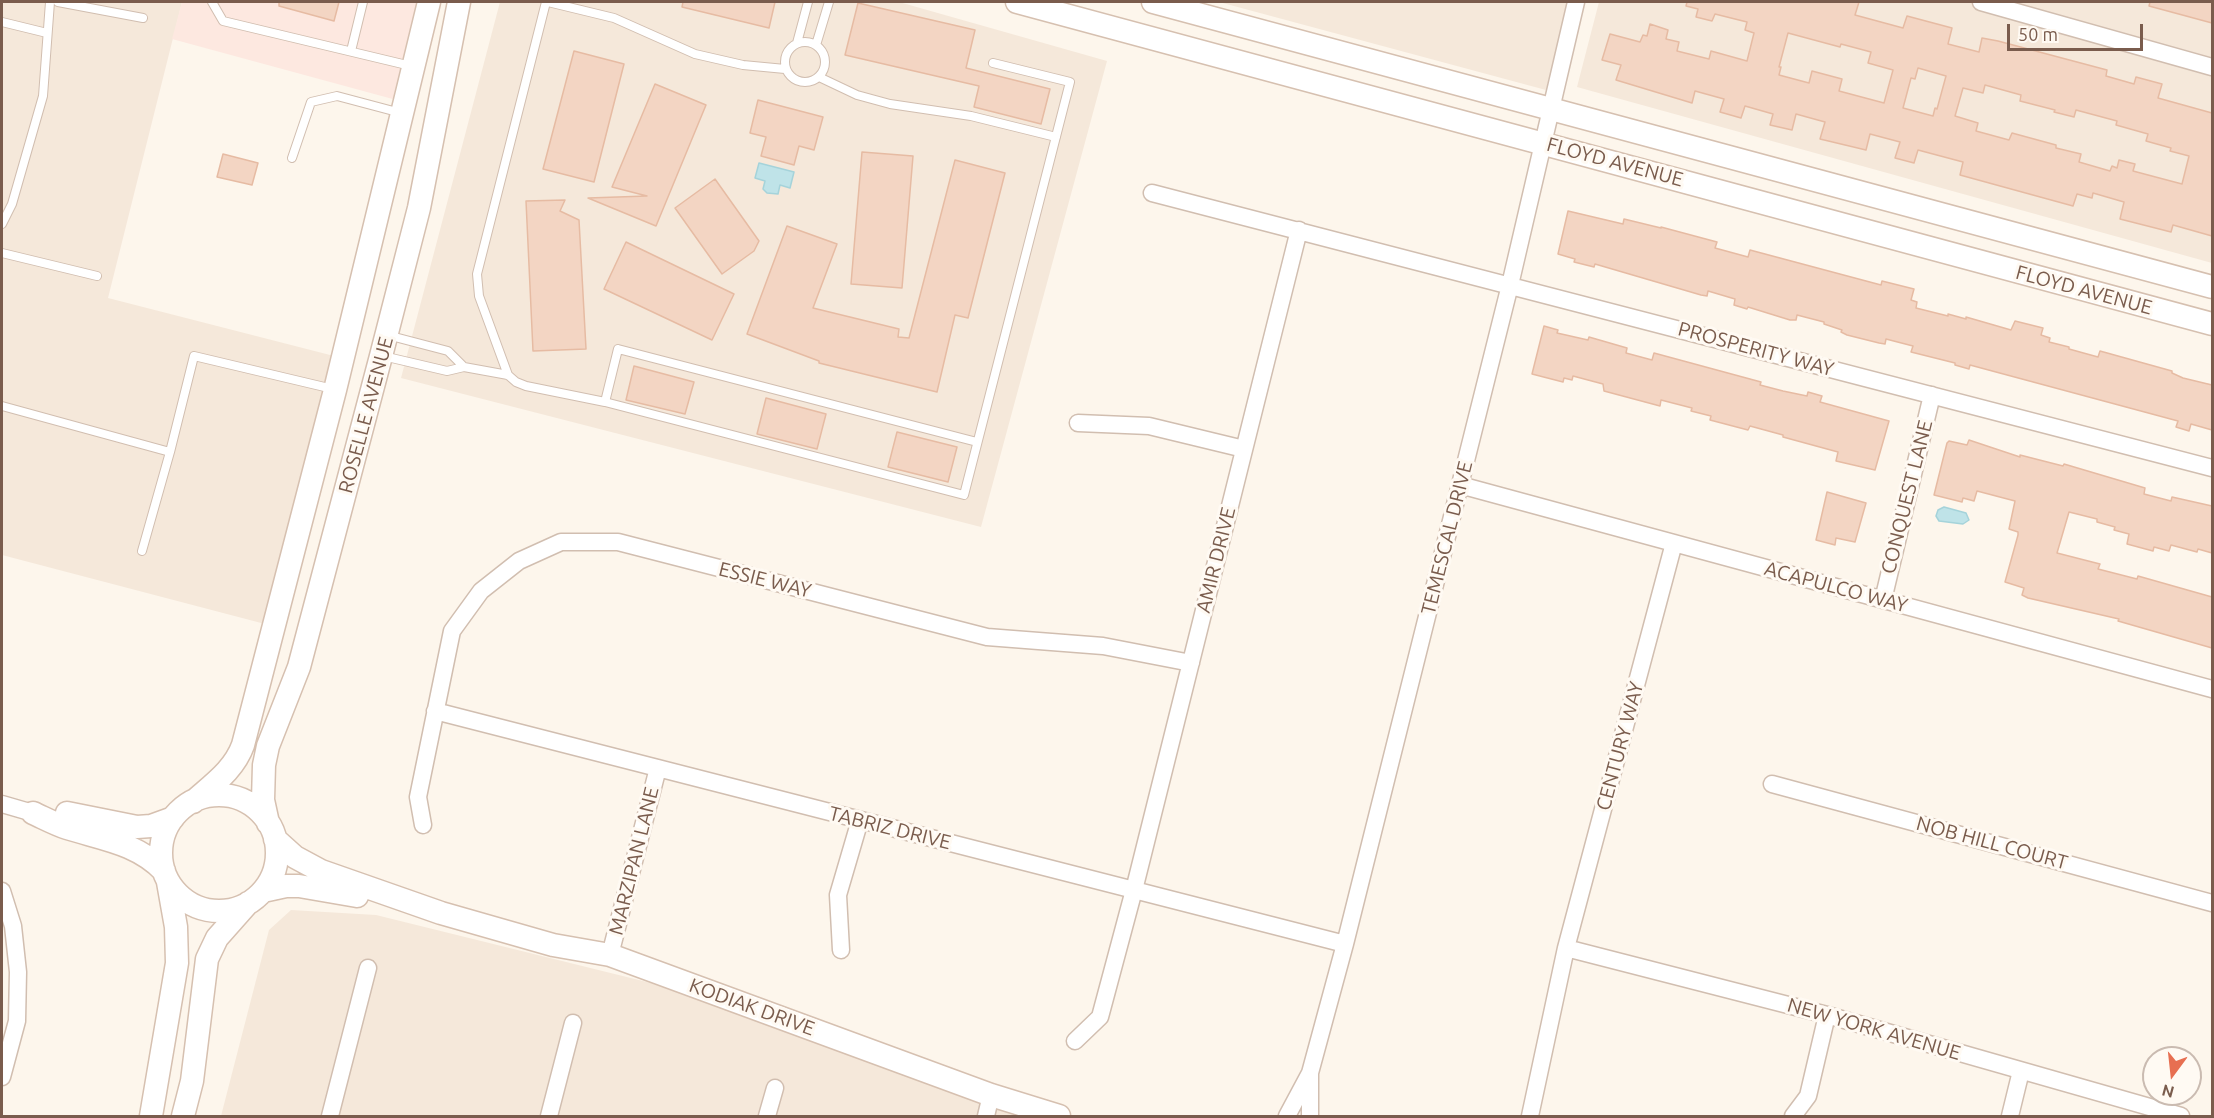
<!DOCTYPE html>
<html>
<head>
<meta charset="utf-8">
<style>
  body { margin:0 }
  #map { position:relative; width:2214px; height:1118px; overflow:hidden; background:#fdf6ec; font-family:Ubuntu,sans-serif }
  canvas { display:block }
  .frame { position:absolute; inset:0; border:3px solid #7a5c4d; pointer-events:none }
  .north { position:absolute; left:2142px; top:1046px; width:60px; height:60px; box-sizing:border-box; background:#fffaf3; border:2px solid #cabbb1; border-radius:50%; rotate:195deg; font-size:16px; font-weight:700; line-height:24px; text-align:center; color:#7a5c4d }
  .north::after { content:''; display:block; margin:auto; width:21px; height:27px; background:#e76f51; clip-path:polygon(50% 0,100% 100%,50% 72%,0 100%) }
  .scale { position:absolute; left:2007px; top:24px; width:136px; height:27px; box-sizing:border-box; border:3px solid #7a5c4d; border-top:0; padding-left:8px; font-size:18px; line-height:21px; white-space:nowrap; color:#7a5c4d; -webkit-text-stroke:4px #fffaf3; paint-order:stroke }
</style>
</head>
<body>
<div id="map">
<canvas width="2214" height="1118"></canvas>
<div class="frame"></div>
<div class="north">N</div>
<div class="scale">50 m</div>
</div>
<script>
const context = document.querySelector('canvas').getContext('2d');
context.lineJoin = 'round';
function fillPath(path, color) { context.fillStyle = color; context.fill(path, 'evenodd'); }
function trace(path, color, width, dash) { context.strokeStyle = color; context.lineWidth = width; context.lineCap = dash ? 'butt' : 'round'; context.setLineDash(dash || []); context.stroke(path); }
function drawText(font, color, halo, rows, align = 'center') {
  context.font = font + ' Ubuntu,sans-serif'; context.lineWidth = 6; context.setLineDash([]); context.textBaseline = 'middle'; context.strokeStyle = halo; context.fillStyle = color; for (const [text, x, y, turn = 0] of rows) {
    context.save(); context.translate(x, y); context.rotate((+turn || 0) * Math.PI / 180); context.textAlign = isNaN(turn) ? turn : align; if (halo) context.strokeText(text, 0, 0); context.fillText(text, 0, 0); context.restore();
  }
}
fillPath(new Path2D(`
  M2,2h180l-74,296 226,58 -69,268 -263,-69z
  M500,2h399l208,59 -126,466 -580,-149z
  M1219,2h349l-22,88z
  M1599,2h613v261l-635,-176z
  M291,910l85,5 275,68 368,133h-798l48,-186z`), '#f5e8da');
fillPath(new Path2D(`
  M182,2h241l-23,99 -228,-62z`), '#fde8e0');
const water = new Path2D(`
  M759,163l35,9 -4,16 -10,-3 -2,9 -11,-1 -4,-4 2,-8 -10,-3z
  M1944,507l22,6 3,7 -6,4 -24,-3 -3,-5 2,-6z`);
fillPath(water, '#bfe3e8');
trace(water, '#a5d3da', 1.5);
const building = new Path2D(`
  M279,2h60l-5,19 -55,-15z
  M683,2h92l-6,26 -87,-21z
  M1687,2h172l-4,13 48,13 4,-12 45,12 -4,16 31,8 3,-14 16,3 109,29 -1,6 28,8 2,-7 26,7 -4,14 54,15v123l-39,-11 -2,7 -51,-13 4,-17 -31,-9 -1,5 -15,-4 -4,12 -113,-31 3,-13 -45,-12 -4,13 -19,-5 5,-16 -30,-8 -4,16 -46,-11 5,-17 -29,-8 -4,16 -22,-5 3,-11 -28,-8 -4,12 -21,-6 4,-13 -29,-8 -3,12 -76,-23 5,-15 -19,-5 8,-26 30,8 3,-7 4,1 3,-12 18,6 -2,9 13,3 -2,9 32,8 2,-8 36,10 7,-28 -9,-3 2,-8 -32,-8 -3,7 -16,-4 2,-8 -12,-3zM1788,33l52,14 1,-3 30,8 -3,11 25,7 -9,33 -45,-12 3,-12 -30,-8 -3,12 -30,-8 2,-8h-2zM1918,68l28,8 -9,33 -2,-1 -2,8 -30,-8 8,-30 4,1zM1985,85l36,10 -1,6 35,9 -1,2 20,5 2,-7 41,11 -1,4 32,9 -2,7 25,7 -1,3 19,5 -7,28 -49,-13 2,-7 -16,-4 -2,8 -5,-2 -2,5 -31,-9 2,-8 -25,-6v-3l-44,-12 -3,7 -33,-9 2,-8 -23,-7 8,-28 20,5z
  M2150,2h62v21l-63,-17z
  M858,3l117,27 -9,38 84,21 -9,35 -67,-17 5,-21 -134,-31z
  M574,51l50,13 -30,118 -51,-13z
  M655,84l51,21 -50,121 -68,-28 59,-2 -35,-9z
  M758,100l65,17 -9,33 -15,-4 -5,19 -33,-9 5,-19 -16,-4z
  M862,152l51,4 -11,132 -51,-4z
  M223,154l35,9 -6,22 -35,-8z
  M955,160l50,13 -37,145 -13,-3 -18,77 -118,-29v-2l-72,-27 40,-108 50,18 -24,64 86,21 -1,8 11,1z
  M715,179l44,62 -5,10 -32,23 -47,-66z
  M565,200l-5,11 19,9 7,129 -53,2 -7,-150z
  M1568,211l55,13 1,-5 37,9v-1l56,15 -2,6 33,9 2,-7 131,35 1,-4 32,8 -3,11 6,2 -1,6 32,8v-2l18,5v-2l45,13 4,-9 28,7 -2,7 9,3 -1,4 20,5v2l29,8 2,-6 72,20v2l11,5 29,7v45l-21,-6 -2,7 -13,-4 2,-6 -208,-56 -1,4 -14,-4v-2l-44,-11 2,-6 -27,-7 -1,5 -6,-1 -32,-8 -6,-3 1,-2 -18,-6v-2l-27,-7 -1,5h-6l-42,-13 -1,2 -13,-4 1,-6 -27,-8 -1,5 -6,-1 -106,-31 -1,3 -20,-5 1,-3 -17,-5z
  M626,242l108,52 -22,46 -108,-51z
  M1544,326l14,4 -1,3 31,7 1,-3 38,11 -1,5 26,7 2,-7 107,29 -1,3 23,6 24,5 1,-4 14,4 -2,6 69,19 -14,49 -39,-9 2,-9 -55,-15v-2l-33,-9 -2,4 -38,-10 1,-4 -20,-5 1,-3 -31,-8 -1,6 -56,-15 -1,-7 -30,-8 -1,4 -8,-2 -1,4 -31,-8z
  M634,366l60,16 -9,32 -59,-14z
  M766,398l60,16 -9,35 -60,-15z
  M897,432l60,15 -9,35 -60,-15z
  M1969,440l51,17v-2l43,11 1,-2 81,24 -1,6 27,7 1,-4 40,9v47l-14,-4 -1,3 -26,-7 -2,6 -15,-4 -1,4 -26,-7 2,-10 -15,-4 1,-3 -18,-5v-3l-28,-7 -12,41 43,11 -2,5 39,10 1,-3 74,21v51l-94,-27 1,-2 -91,-21 -6,-3 2,-7 -19,-6 13,-47v-3l-9,-3 6,-28 -38,-10 -3,10 -11,-3 -1,4 -28,-7 13,-52 2,-2 18,4z
  M1827,492l39,11 -11,39 -19,-4 -1,7 -19,-5z`);
fillPath(building, '#f3d5c3');
trace(building, '#e6bba3', 1.5);
const lane = new Path2D(`
  M58,2l85,16
  M212,2l11,19 188,45
  M548,2l66,16 81,36 48,11 42,4
  M2,22l45,11
  M785 62a20 20 0 1 1 40 0a20 20 0 1 1-40 0Z
  M797,43l11,-41
  M816,45l13,-43
  M351,51l12,-49
  M819,77l38,18 33,9 81,12 85,21
  M292,158l19,-56 26,-6 64,17
  M2,224l10,-20 31,-108 7,-94
  M2,253l95,23
  M387,335l61,16 16,16
  M383,356l64,15 17,-4 44,8 8,7 10,4 79,16 359,93 106,-413 -77,-19
  M508,375l-29,-79 -2,-22 69,-272
  M605,402l13,-53 359,93
  M2,406l168,46 -28,99
  M170,452l24,-96 139,33`);
const street = new Path2D(`
  M1981,2l231,65
  M1152,193l1060,275
  M1078,423l71,3 95,23
  M1460,485l752,204
  M1883,600l49,-205
  M435,711l910,233
  M1772,784l440,119
  M2,804l31,9
  M423,825l-5,-28 34,-166 29,-40 38,-30 42,-19h57l369,95 116,9 88,17
  M1566,948l261,67 354,101
  M841,950l-3,-55 22,-75
  M610,955l48,-187
  M1075,1041l25,-24 34,-127 165,-660
  M2,1077l15,-56 1,-49 -5,-46 -11,-35
  M330,1116l38,-148
  M549,1116l24,-93
  M767,1116l8,-28
  M986,1116l5,-21
  M1287,1116l23,-43 35,-129 165,-659 66,-283
  M1310,1116v-43
  M1530,1116l36,-168 108,-405
  M1793,1116l15,-20 19,-81
  M2010,1116l11,-45`);
const secondary = new Path2D(`
  M1017,2l1195,322
  M1153,2l1059,285
  M161 853a58 58 0 1 1 116 0a58 58 0 1 1-116 0Z
  M193,802c20,-18 41,-32 50,-57l92,-355 94,-388
  M33,813c11,5 22,11 34,15 35,11 70,15 97,43
  M67,813l70,14 14,-1 22,-8
  M268,823l-5,-23 1,-35 4,-19 31,-79 82,-311 38,-148 40,-206
  M275,839l20,18 26,14 120,42 112,32 57,10 381,140 68,21
  M263,891l23,-5h13l58,10
  M151,1116l26,-153 -1,-36 -8,-45
  M183,1116l9,-35 15,-122 10,-21 31,-35`);
trace(lane, '#d1beb0', 10);
trace(street, '#d1beb0', 19);
trace(secondary, '#d6c0b0', 25);
trace(lane, '#fff', 8);
trace(street, '#fff', 16);
trace(secondary, '#fff', 22);
drawText('20px', '#7a5c4d', '#fffaf3', [
  ["FLOYD AVENUE",1615,162,15],
  ["FLOYD AVENUE",2084,290,15],
  ["PROSPERITY WAY",1756,349,15],
  ["ROSELLE AVENUE",366,415,-75],
  ["CONQUEST LANE",1907,497,-76],
  ["TEMESCAL DRIVE",1447,538,-76],
  ["AMIR DRIVE",1216,560,-76],
  ["ESSIE WAY",765,580,14],
  ["ACAPULCO WAY",1836,587,15],
  ["CENTURY WAY",1620,746,-75],
  ["TABRIZ DRIVE",890,828,14],
  ["NOB HILL COURT",1992,843,15],
  ["MARZIPAN LANE",634,861,-76],
  ["KODIAK DRIVE",752,1007,20],
  ["NEW YORK AVENUE",1874,1029,16]
]);
</script>
</body>
</html>
